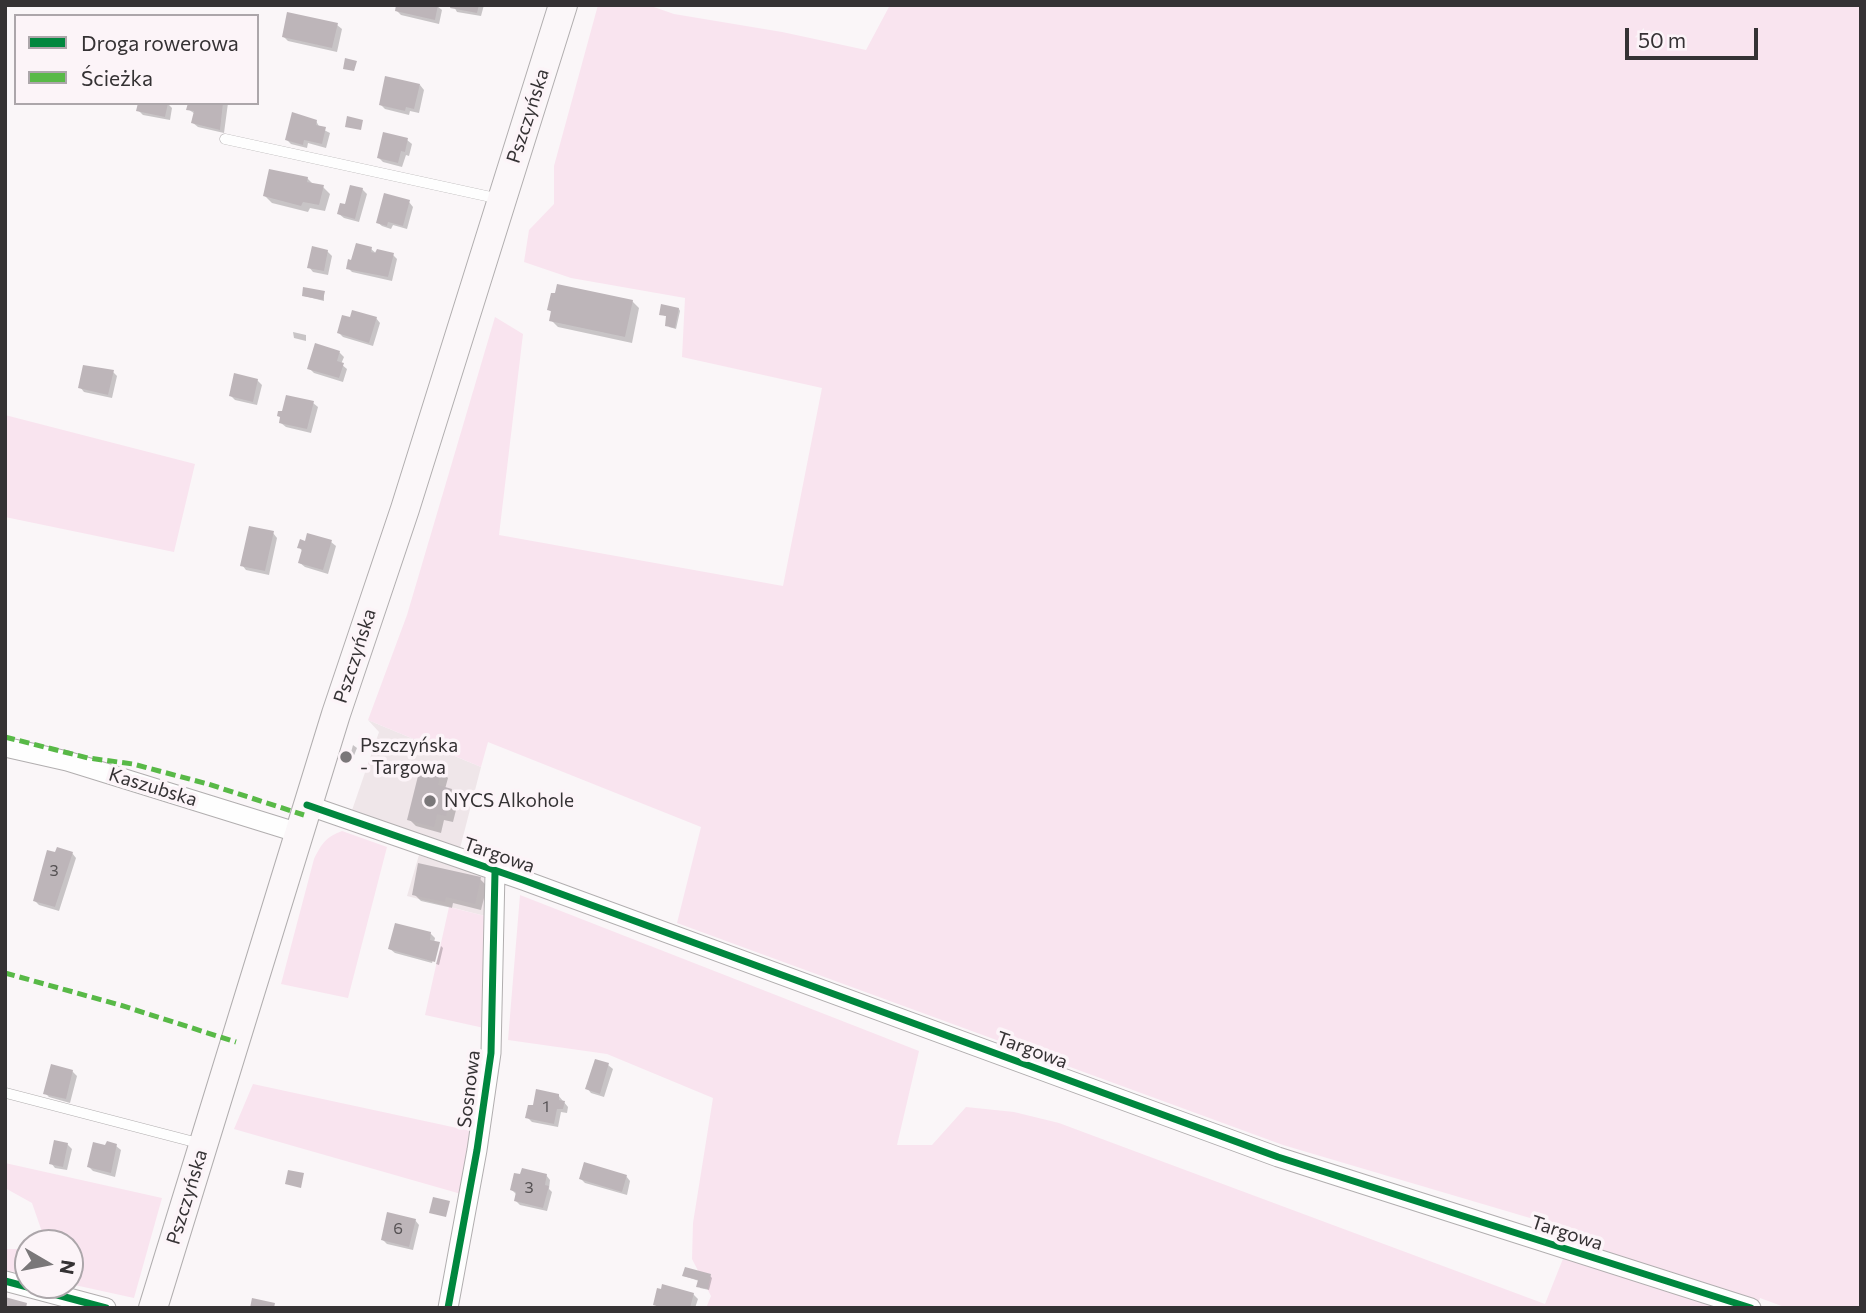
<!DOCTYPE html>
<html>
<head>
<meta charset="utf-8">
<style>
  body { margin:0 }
  #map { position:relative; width:1866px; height:1313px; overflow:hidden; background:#faf6f8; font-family:Commissioner,sans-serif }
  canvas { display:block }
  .frame { position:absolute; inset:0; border:7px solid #353234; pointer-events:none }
  .legend { position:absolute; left:14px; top:14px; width:245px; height:91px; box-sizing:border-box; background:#fcf4f8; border:2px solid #aca6aa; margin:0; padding:9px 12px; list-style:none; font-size:21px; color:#353234 }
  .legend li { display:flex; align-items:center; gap:14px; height:35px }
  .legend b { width:35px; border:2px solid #aca6aa }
  .north { position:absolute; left:14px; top:1229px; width:70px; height:70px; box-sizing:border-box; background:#fcf4f8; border:2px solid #aca6aa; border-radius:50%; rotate:100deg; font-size:19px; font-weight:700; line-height:28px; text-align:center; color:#353234 }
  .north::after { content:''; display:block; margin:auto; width:24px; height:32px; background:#7a7779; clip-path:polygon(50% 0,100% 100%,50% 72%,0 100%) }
  .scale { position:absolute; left:1625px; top:28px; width:133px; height:32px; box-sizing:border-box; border:4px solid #353234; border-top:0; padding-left:9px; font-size:21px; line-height:24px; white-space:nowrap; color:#353234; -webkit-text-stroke:5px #fcf4f8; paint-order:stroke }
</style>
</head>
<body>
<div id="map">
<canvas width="1866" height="1313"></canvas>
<div class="frame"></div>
<ul class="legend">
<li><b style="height:9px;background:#00873e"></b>Droga rowerowa</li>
<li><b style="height:9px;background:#58b947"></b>Ścieżka</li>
</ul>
<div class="north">N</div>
<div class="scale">50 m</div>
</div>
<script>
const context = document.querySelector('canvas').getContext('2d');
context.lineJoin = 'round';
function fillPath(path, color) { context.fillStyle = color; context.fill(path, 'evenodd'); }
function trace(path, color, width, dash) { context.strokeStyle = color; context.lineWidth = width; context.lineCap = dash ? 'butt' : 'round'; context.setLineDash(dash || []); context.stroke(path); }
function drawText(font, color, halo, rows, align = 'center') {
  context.font = font + ' Commissioner,sans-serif'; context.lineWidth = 7; context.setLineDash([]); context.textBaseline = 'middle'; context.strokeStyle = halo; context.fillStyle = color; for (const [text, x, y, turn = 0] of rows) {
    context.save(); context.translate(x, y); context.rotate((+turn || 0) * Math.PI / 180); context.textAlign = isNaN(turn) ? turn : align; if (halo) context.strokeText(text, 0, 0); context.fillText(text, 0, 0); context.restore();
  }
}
fillPath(new Path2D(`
  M368,720l113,47 -23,89 -108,-40 29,-84z
  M419,855l64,21 2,8v32l-78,-20z`), '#efe6e9');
fillPath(new Path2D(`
  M598,5h50l26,9 108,18 84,18 24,-45h971v1303h-74l-27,-10 -3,10h-1051l5,-12 -19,-37 1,-36 20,-125 -106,-44 -99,-14 12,-145 399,156 -22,94h35l34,-38 48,5 45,11 486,181 29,-73 -291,-86 -606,-222 24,-96 -213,-85 -7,25 -113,-47 39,-105 88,-298 28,17 -24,201 284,51 39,-198 -140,-31 3,-59 -114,-20 -47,-16 5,-32 25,-26v-38z
  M5,415l190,49 -21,88 -169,-35z
  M342,831l45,16 -39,151 -67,-14 33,-125c8,-16 12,-22 28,-28z
  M449,907l36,9 -1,112 -59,-13z
  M253,1084l218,47 -10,63 -227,-65z
  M5,1163l157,35 -28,100 -64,-14v-41h-31l2,-14 -9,-26 -27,-15z
  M5,1249h23v26l-23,-5z`), '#f9e4ef');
fillPath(new Path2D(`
  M453,5h31l-3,11 -24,-4z
  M437,6l5,4 -3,14 -38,-9 -4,-4z
  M337,25l5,4 -5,23 -49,-11 -5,-5z
  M420,85l4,5 -5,23 -9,-2 -1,4 -24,-6 -4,-4z
  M189,103h39l-4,30 -26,-6 -5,-4 2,-9 -7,-5z
  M168,104l4,4 -2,12 -27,-5 -5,-5z
  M316,121l4,7 10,5 -4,15 -18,-5 -1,5 -16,-4 -4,-4z
  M407,140l5,4 -3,12 -3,-1 -4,12 -19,-5 -4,-4z
  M307,178l7,7 9,2 7,7 -5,17 -15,-3 -2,4 -36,-9 -7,-7z
  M362,189l5,5 -8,28 -15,-4 -5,-4z
  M409,202l4,5 -6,22 -14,-4 -2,4 -9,-3 -5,-4z
  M371,249l6,5 16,1 4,4 -5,22 -40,-9 -4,-4z
  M327,251l5,5 -4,19 -15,-3 -4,-5z
  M324,293v8l-20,-5z
  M632,301l7,7 -7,35 -74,-16 -7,-7 2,-7 -4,-3z
  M679,309l1,2 -4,18 -7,-2 -1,-10 -7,-3z
  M376,318l4,5 -7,23 -30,-9 -4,-4 12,-14z
  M293,332l13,3v6l-12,-3z
  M339,352l5,5 -3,7 6,5 -4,13 -29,-9 -5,-5z
  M113,372l4,4 -5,22 -28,-6 -4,-5z
  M257,380l5,5 -5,20 -22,-5 -4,-4z
  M313,403l5,4 -7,26 -25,-6 -5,-4 3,-10z
  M273,533l4,5 -8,37 -23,-5 -4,-5z
  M331,542l5,4 -8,28 -23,-7 -5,-4 3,-11 -4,-5z
  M353,745l4,3 -4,10 -3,-2z
  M441,771l7,7 -3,11 6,1 8,8 -6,24 -9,-2 -3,13 -25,-7 -7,-7z
  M72,853l4,5 -17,53 -20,-6 -4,-4z
  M480,879l7,7 -6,24 -28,-7 -1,5 -31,-7 -7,-7z
  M431,934l4,4 -1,5 5,1h-1l-6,19 -37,-10 -5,-4z
  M441,946l2,2 -4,17 -3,-1z
  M608,1065l5,4 -9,28 -13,-4 -4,-5z
  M72,1071l5,5 -7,27 -21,-6 -4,-4z
  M558,1095l10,12 -1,6 -6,-1 -3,15 -26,-5 -5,-5z
  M67,1144l5,5 -5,21 -12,-2 -4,-5z
  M116,1146l5,4 -6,27 -22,-6 -4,-4z
  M546,1175l4,5 -1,9 3,3 -5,19 -27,-6 -5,-5 2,-5 -5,-5z
  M626,1176l4,5 -3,14 -42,-12 -4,-4z
  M415,1220l4,5 -6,25 -26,-6 -5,-5z
  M684,1276h26l2,2 -3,12 -9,-2 -1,-7z
  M693,1294l5,5 -3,9h-36l-4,-4z`), '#0003');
fillPath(new Path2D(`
  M396,5h42l-3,15 -40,-9z
  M451,5h28l-2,8 -27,-5z
  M287,12l51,11 -6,25 -50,-11z
  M345,58l12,3 -3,10 -11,-2z
  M385,76l35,8 -6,25 -8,-2 -1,4 -26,-6z
  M138,103h30l-3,14 -29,-6z
  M188,103h35l-3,27 -29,-7 3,-12 -8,-1z
  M292,112l25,8 -1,5 10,2 -4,17 -18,-4 -1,5 -18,-5z
  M347,116l16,4 -2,10 -16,-3z
  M383,132l25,6 -3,14 -4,-1 -3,12 -21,-5z
  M269,169l39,8 -1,5 17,3 -5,20 -16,-3 -2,4 -38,-10z
  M350,185l13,3 -8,31 -18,-5 3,-11 5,1z
  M384,193l26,7 -7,26 -15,-4 -1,4 -11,-3z
  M356,243l16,4 -1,5 4,1 2,-4 17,4 -6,24 -42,-8 2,-10 3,1z
  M312,246l16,4 -4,21 -17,-3z
  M557,284l76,16 -8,37 -76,-16 2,-10 -4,-1 4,-17h4z
  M303,287l22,4 -2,9 -21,-4z
  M661,304l18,4 -4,20 -10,-2 1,-10 -7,-1z
  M352,310l25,7 -8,26 -32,-10 5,-18 8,2z
  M315,343l25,8 -3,10 7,2 -5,15 -32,-9z
  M83,365l31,5 -6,25 -30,-7z
  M234,373l24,6 -5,23 -24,-6z
  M286,395l28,6 -7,28 -28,-6 1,-6 -3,-1 1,-5h4z
  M249,526l25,5 -9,40 -25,-5z
  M307,533l25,7 -9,30 -25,-7 4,-14 -5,-1 3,-9 5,2z
  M425,765l17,4 -4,16 14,4 -6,27 -9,-2 -3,13 -27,-7 12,-48z
  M57,847l16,5 -18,55 -22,-6 14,-51 8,2z
  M418,863l63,14 -6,27 -29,-7 -1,5 -33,-7z
  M395,923l36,9 -1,8 10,2 -5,20 -47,-13z
  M595,1059l14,4 -9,31 -15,-5z
  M51,1064l22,6 -7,29 -23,-5z
  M536,1089l23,5v6l6,1 -2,8h-6l-3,15 -29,-6 3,-13h5z
  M54,1140l14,3 -5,24 -14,-3z
  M107,1141l10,3 -6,29 -24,-6 6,-25 12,3z
  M584,1162l43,13 -5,17 -43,-13z
  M522,1168l25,6 -2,11 4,1 -6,22 -29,-7 2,-9 -6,-2 4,-17 6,1z
  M288,1170l16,3 -3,15 -16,-4z
  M433,1197l17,4 -4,16 -17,-4z
  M387,1212l29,7 -7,28 -28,-7z
  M685,1267l26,7 -3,15 -12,-2 2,-7 -16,-4z
  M662,1284l32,9 -4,15h-26l-11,-3 4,-17 4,1z
  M5,1297l22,6 -1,5h-21z
  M252,1298l23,5 -1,5h-24z`), '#bdb5b9');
const service = new Path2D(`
  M225,139l275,60
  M6,1093l196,51`);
const minor = new Path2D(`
  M5,747l62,14 232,72
  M307,805l216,75 755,277 473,151
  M5,1281l101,27
  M448,1308l29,-158 14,-97 4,-181`);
const secondary = new Path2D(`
  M153,1308l183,-594 69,-205 158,-504`);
trace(service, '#b1aeaf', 11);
trace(minor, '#b1aeaf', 21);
trace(secondary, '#b1aeaf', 30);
trace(service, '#fefefe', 10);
trace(minor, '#fefefe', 19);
trace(secondary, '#fbf7f9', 28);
trace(new Path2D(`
  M5,737l83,21 45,6 75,20 96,31
  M5,973l115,32 116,37`), '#58b947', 5, [10, 5]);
trace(new Path2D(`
  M307,805l216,75 755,277 473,151
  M5,1281l101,27
  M448,1308l29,-158 14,-97 4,-181`), '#00873e', 7);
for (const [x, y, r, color] of [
  [346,757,7,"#7a7779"],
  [430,801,7,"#7a7779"]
]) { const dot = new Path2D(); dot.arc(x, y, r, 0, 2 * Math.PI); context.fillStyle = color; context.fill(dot); trace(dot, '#fcf4f8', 2.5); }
drawText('16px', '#575355', null, [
  ["3",54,871],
  ["1",546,1107],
  ["3",529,1188],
  ["6",398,1229]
]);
drawText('19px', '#353234', '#fcf4f8', [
  ["Pszczyńska",528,116,-72],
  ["Pszczyńska",355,656,-72],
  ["Kaszubska",153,787,17],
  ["Targowa",499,855,19],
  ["Targowa",1032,1050,20],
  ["Sosnowa",469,1089,-83],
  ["Pszczyńska",187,1197,-73],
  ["Targowa",1567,1233,18]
]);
drawText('19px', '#353234', '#fcf4f8', [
  ["Pszczyńska",360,746],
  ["- Targowa",360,768],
  ["NYCS Alkohole",444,801]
], 'left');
</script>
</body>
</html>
